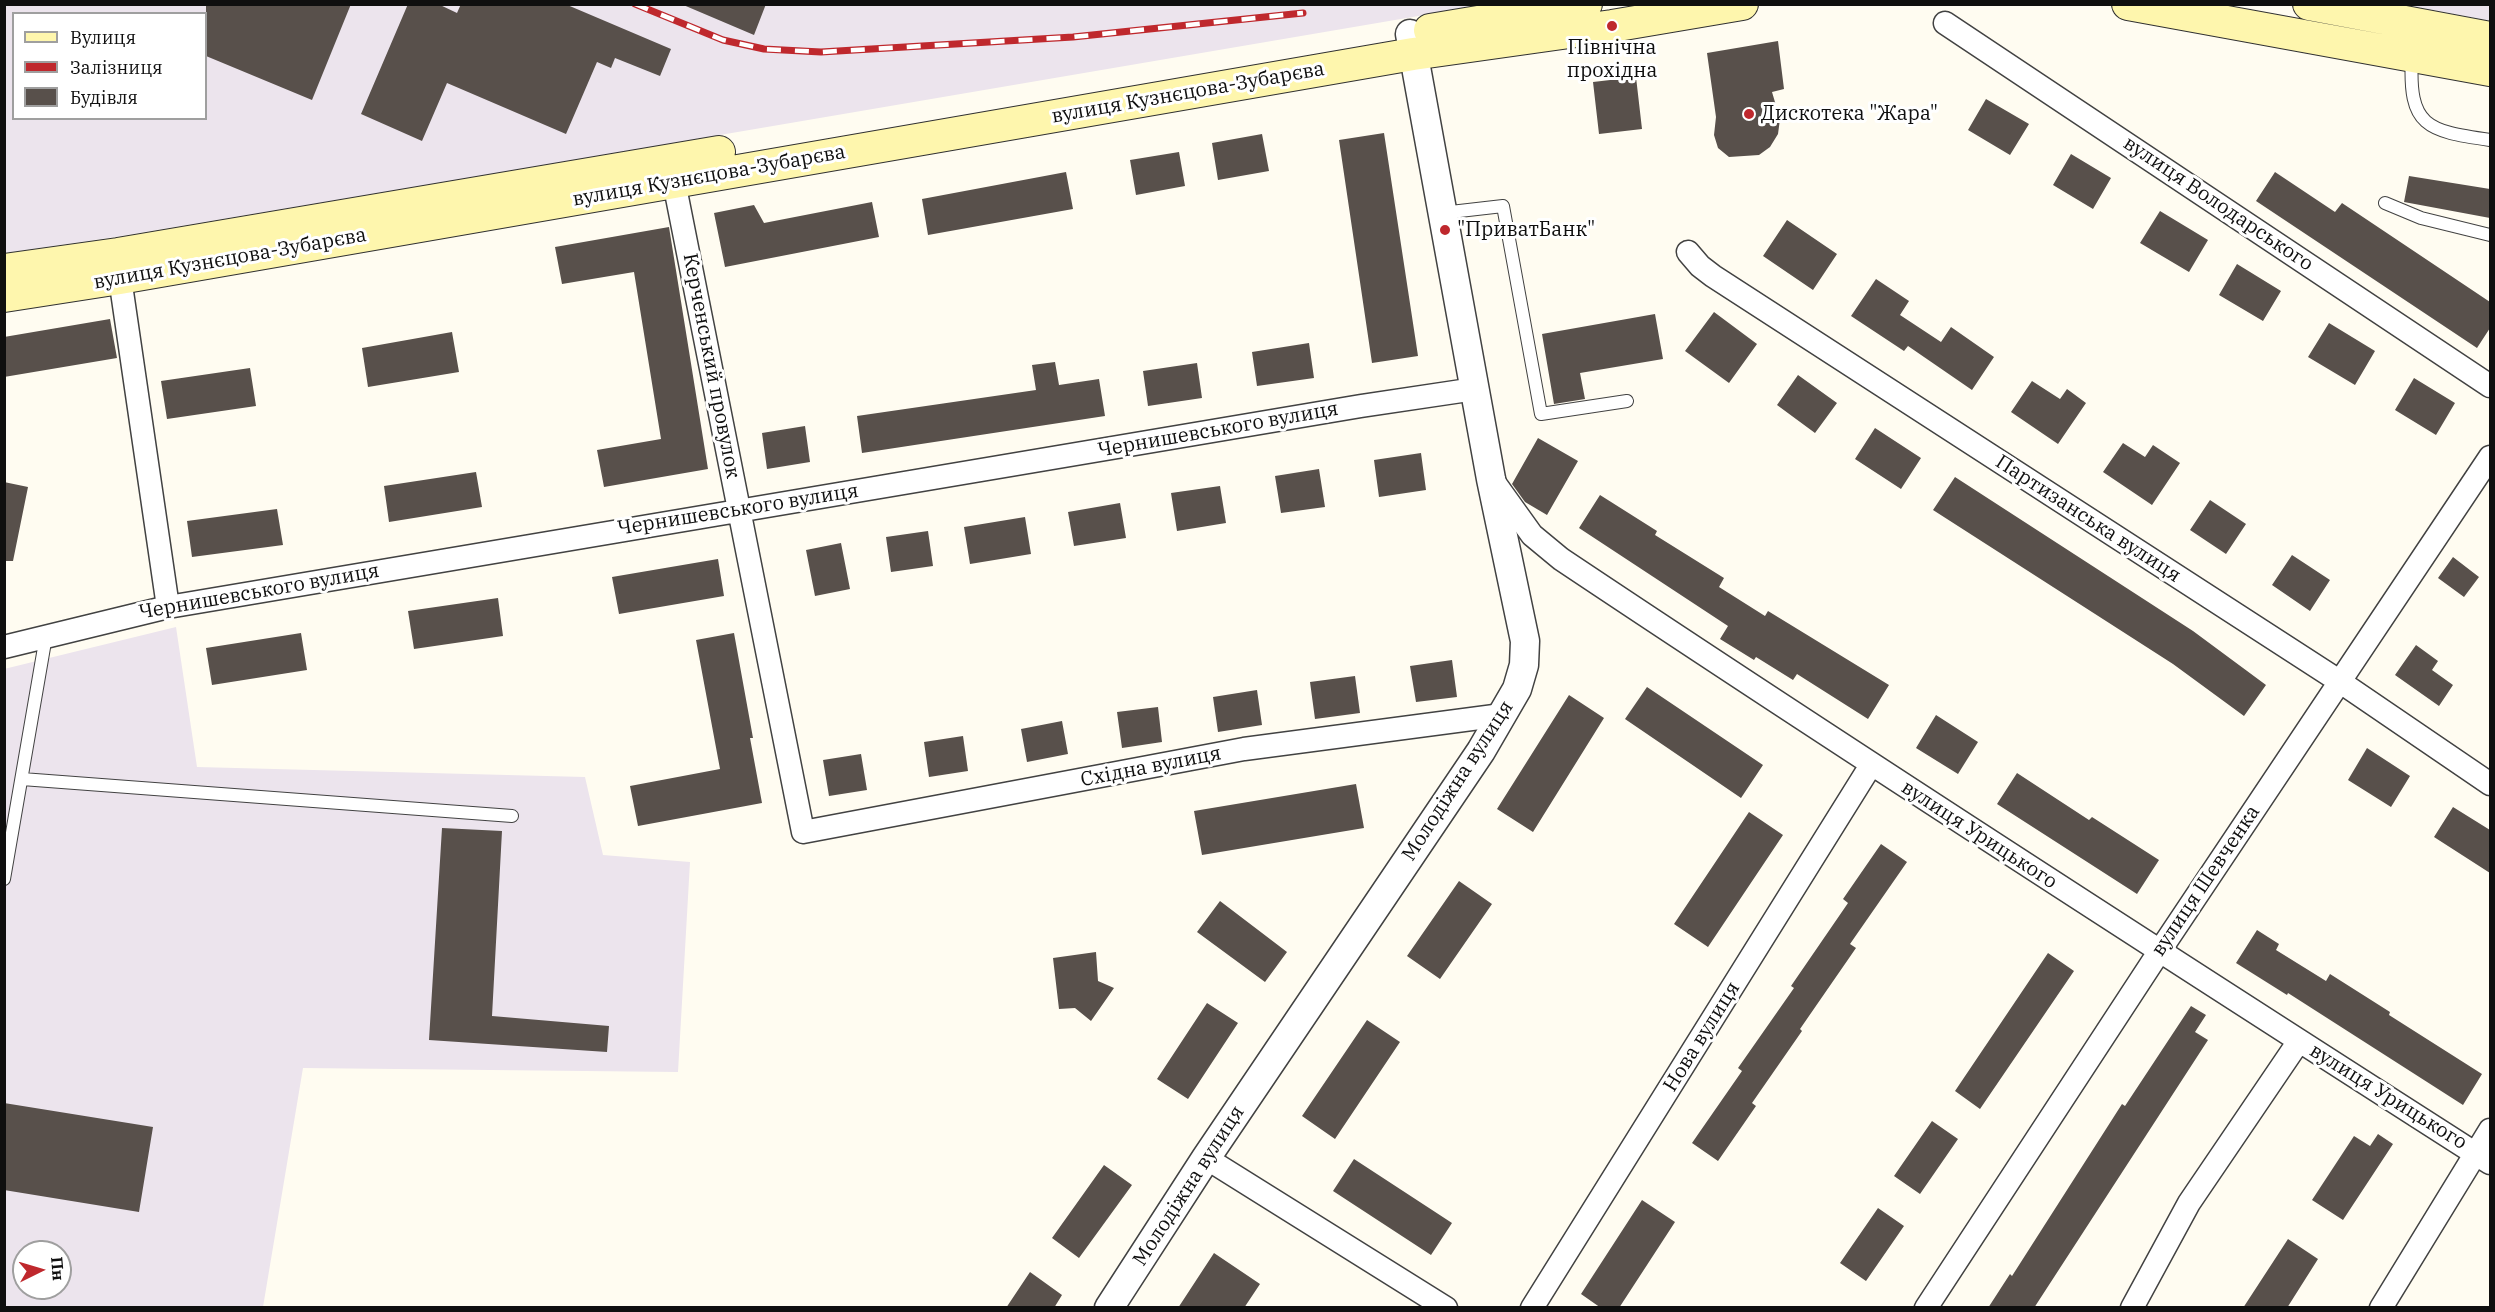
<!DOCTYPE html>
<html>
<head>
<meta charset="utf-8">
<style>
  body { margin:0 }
  #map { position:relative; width:2495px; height:1312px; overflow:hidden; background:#fffcf1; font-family:"IBM Plex Serif",serif }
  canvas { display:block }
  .frame { position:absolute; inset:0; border:6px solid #0f0f0f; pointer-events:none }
  .legend { position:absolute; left:12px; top:12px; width:195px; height:108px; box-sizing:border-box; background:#fff; border:2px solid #9f9f9f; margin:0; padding:8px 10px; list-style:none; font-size:18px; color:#0f0f0f }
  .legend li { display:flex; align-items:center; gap:12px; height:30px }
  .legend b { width:30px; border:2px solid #9f9f9f }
  .north { position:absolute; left:12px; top:1240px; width:60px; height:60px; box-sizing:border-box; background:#fff; border:2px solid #9f9f9f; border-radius:50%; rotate:85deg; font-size:16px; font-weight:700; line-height:24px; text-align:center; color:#0f0f0f }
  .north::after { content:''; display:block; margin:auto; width:21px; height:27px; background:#bf282d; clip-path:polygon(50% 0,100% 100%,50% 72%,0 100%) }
</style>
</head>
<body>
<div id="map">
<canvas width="2495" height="1312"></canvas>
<div class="frame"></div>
<ul class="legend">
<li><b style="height:8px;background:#fef6ad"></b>Вулиця</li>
<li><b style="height:8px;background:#bf282d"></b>Залізниця</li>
<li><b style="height:16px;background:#58504b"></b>Будівля</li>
</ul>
<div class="north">Пн</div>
</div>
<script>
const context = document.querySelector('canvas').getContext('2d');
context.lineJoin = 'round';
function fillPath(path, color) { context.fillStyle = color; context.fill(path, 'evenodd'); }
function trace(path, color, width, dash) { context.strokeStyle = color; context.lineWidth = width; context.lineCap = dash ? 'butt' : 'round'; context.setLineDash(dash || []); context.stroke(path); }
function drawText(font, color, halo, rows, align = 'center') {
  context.font = font + ' "IBM Plex Serif",serif'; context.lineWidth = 6; context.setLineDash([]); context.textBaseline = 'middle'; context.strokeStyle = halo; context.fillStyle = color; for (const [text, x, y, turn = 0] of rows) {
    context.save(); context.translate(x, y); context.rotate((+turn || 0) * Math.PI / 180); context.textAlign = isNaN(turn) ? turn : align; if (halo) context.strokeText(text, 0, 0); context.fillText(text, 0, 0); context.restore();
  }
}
fillPath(new Path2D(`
  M4,5h1479l-986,168 -382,64 -110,16zM14,14h192v104h-192z
  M2405,5h85v16l-51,-10z
  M176,627l21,140 388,10 18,78 87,7 -12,210 -375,-4 -40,239h-258l-1,-638zM24,1252h36v36h-36z`), '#ece4ed');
fillPath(new Path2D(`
  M206,4h145l-39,96 -106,-44z
  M408,4h30l19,9 4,-9h104l106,45 -11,27 -45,-18 -4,10 -14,-6 -31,72 -119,-51 -25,58 -61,-27z
  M681,4h85l-12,31z
  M1778,41l6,48 -12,3 8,27 -2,15 -8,13 -11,8 -30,2 -11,-9 -4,-13 2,-18 -9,-64z
  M1636,77l6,52 -43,5 -6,-52z
  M1986,99l43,25 -19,31 -42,-25z
  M1384,133l34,223 -46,7 -33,-223z
  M1262,134l7,37 -51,9 -6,-37z
  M1179,152l6,34 -49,9 -6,-35z
  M2071,154l40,24 -18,31 -40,-24z
  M1066,172l7,37 -145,26 -6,-36z
  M2275,172l60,40 7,-9 148,99v26l-13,20 -221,-147z
  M2409,176l81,13v29l-86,-16z
  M872,202l7,35 -154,30 -11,-54 40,-8 10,18z
  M2160,211l48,29 -19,32 -49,-29z
  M1787,220l50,34 -24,36 -50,-34z
  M669,227l39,242 -104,18 -7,-37 64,-11 -27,-167 -72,12 -7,-37z
  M2237,264l44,27 -18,30 -44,-26z
  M1876,279l33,22 -9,14 41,27 10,-15 43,30 -22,33 -64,-44 -4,5 -53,-35z
  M1714,312l43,32 -28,39 -44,-32z
  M1655,314l8,45 -83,14 5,26 -31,5 -12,-70z
  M110,319l7,39 -113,19v-40z
  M2329,323l46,28 -20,34 -47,-28z
  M452,332l7,40 -91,15 -6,-39z
  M1309,343l5,35 -57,8 -5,-34z
  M1055,362l4,23 40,-6 6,37 -243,37 -5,-37 179,-26 -4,-25z
  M1197,363l5,35 -54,8 -5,-35z
  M250,368l6,38 -89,13 -6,-38z
  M1798,375l39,28 -22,30 -38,-28z
  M2414,378l41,25 -19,32 -41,-25z
  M2032,381l28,18 7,-10 19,14 -28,41 -47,-32z
  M805,426l5,36 -43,7 -5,-36z
  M1875,428l46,30 -20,31 -46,-30z
  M1538,438l40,23 -31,54 -22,-13 -13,-18z
  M2123,443l22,14 8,-12 27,18 -28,42 -49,-33z
  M1421,453l5,37 -47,7 -5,-37z
  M1319,469l6,38 -44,6 -6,-37z
  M476,472l6,35 -93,15 -5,-36z
  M1955,477l238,154 73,54 -22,31 -71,-52 -240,-154z
  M4,482l24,5 -15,74h-9z
  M1220,486l6,37 -49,8 -6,-38z
  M1600,495l57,36 -2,4 69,43 -5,9 46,29 3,-5 121,74 -21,34 -71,-45 -4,6 -37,-23 -2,3 -34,-21 8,-13 -149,-98z
  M2210,500l36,24 -20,30 -36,-24z
  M1120,503l6,35 -52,8 -6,-34z
  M277,509l6,36 -91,12 -5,-36z
  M1025,517l6,37 -61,10 -6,-37z
  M928,531l5,35 -42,6 -5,-35z
  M841,543l9,46 -35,7 -9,-46z
  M2292,555l38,25 -20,31 -38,-26z
  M2453,557l26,20 -15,20 -26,-19z
  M718,559l6,37 -105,18 -7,-37z
  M498,598l5,38 -89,13 -6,-38z
  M301,633l6,37 -95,15 -6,-37z
  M734,633l19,105h-3l12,65 -124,23 -8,-40 90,-17 -24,-129z
  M2416,645l22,16 -6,9 21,15 -14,21 -44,-31z
  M1452,660l5,37 -41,5 -6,-36z
  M1355,676l5,37 -45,6 -5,-37z
  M1647,687l116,78 -22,33 -116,-79z
  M1257,690l5,35 -44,7 -5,-35z
  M1569,695l35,23 -71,114 -36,-23z
  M1158,707l4,35 -40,6 -5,-36z
  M1936,715l42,27 -20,32 -42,-26z
  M1062,721l6,33 -41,8 -6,-33z
  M963,736l5,35 -39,6 -5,-35z
  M2367,748l43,28 -19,31 -43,-27z
  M861,754l6,36 -38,6 -6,-36z
  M2017,773l72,47 3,-3 67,43 -22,34 -140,-90z
  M1356,784l8,44 -162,27 -8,-44z
  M2453,807l37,23v43l-56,-36z
  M1749,812l34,23 -75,112 -34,-23z
  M442,828l60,3 -10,185 117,10 -2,26 -178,-12z
  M1881,844l26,18 -57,82 6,4 -56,81 2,2 -50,72 4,3 -38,55 -26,-18 50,-72 -4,-3 56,-80 -3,-2 57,-83 -5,-4z
  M1459,881l33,23 -52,75 -33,-23z
  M1220,901l67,51 -22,30 -68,-50z
  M2257,930l22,14 -3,6 50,31 4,-7 60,38 -1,3 93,59 -19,31 -175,-112 -1,2 -51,-32z
  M1096,952l2,29 16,7 -23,33 -16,-13 -16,1 -6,-51z
  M2048,953l26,18 -94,138 -25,-18z
  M1207,1003l31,20 -50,76 -31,-20z
  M2191,1006l15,9 -11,17 13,8 -174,268h-46l22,-34 2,2 110,-172 3,2z
  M1367,1020l33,22 -65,97 -33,-23z
  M4,1103l149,24 -14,85 -135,-22z
  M1932,1121l26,18 -38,55 -26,-18z
  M2378,1134l15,10 -50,76 -31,-20 42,-64 16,10z
  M1354,1159l98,64 -21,32 -98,-64z
  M1104,1165l28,20 -53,73 -27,-20z
  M1642,1200l33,22 -56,86h-18l-20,-14z
  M1878,1208l26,18 -38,55 -26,-18z
  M2288,1239l30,20 -31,49h-44z
  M1214,1253l46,31 -16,24h-66z
  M1030,1272l32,23 -8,13h-48z`), '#58504b');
const service = new Path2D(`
  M2412,57c-4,70 15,74 78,83
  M2385,203l36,15 69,17
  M1442,213l61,-7 38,208 86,-13
  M22,779l490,37
  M4,879l42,-243`);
const minor = new Path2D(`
  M1945,23l545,363
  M674,182l129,650 441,-83 258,-34
  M1688,252l12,14 13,10 626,405 151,103
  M120,278l48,329
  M1494,482l38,53 29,24c307,205 618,405 929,604
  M4,647l164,-40 1193,-201 114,-17
  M1206,1158l240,150
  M1532,1308l339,-543
  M1926,1308l233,-356 331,-495
  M2132,1308l57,-105 110,-162
  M2381,1308l109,-178`);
const tertiary = new Path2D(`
  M1109,1308l97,-150 275,-407 36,-62 7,-24 1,-24 -34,-162 -81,-445`);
const secondary = new Path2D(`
  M2128,4l362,66
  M2309,4l181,34
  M1430,30l156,-26
  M4,270l114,-16 601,-102
  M4,296l116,-18 1293,-224 199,-28 130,-22`);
trace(service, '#424242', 14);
trace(minor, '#424242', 25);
trace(tertiary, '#424242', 31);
trace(secondary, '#313131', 34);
trace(service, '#fff', 12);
trace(minor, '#fff', 22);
trace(tertiary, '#fff', 28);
trace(secondary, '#fef6ad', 32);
const rail = new Path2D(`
  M635,4l88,36 41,9 57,3 252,-15 230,-24`);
trace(rail, '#bf282d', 7);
trace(rail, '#fff', 4.5, [14]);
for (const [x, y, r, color] of [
  [1612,26,6,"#bf282d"],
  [1749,114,6,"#bf282d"],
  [1445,230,6,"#bf282d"]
]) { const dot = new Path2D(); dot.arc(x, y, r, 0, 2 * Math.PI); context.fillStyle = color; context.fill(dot); trace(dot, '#fff', 2); }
drawText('20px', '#0f0f0f', '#fff', [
  ["Північна",1612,48,"center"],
  ["прохідна",1612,71,"center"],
  ["Дискотека \"Жара\"",1761,114],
  ["\"ПриватБанк\"",1457,230]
], 'left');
drawText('20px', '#0f0f0f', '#fff', [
  ["вулиця Кузнєцова-Зубарєва",1188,93,-10],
  ["вулиця Кузнєцова-Зубарєва",709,176,-10],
  ["вулиця Володарського",2218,204,34],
  ["вулиця Кузнєцова-Зубарєва",230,259,-10],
  ["Керченський провулок",711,366,79],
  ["Чернишевського вулиця",1218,430,-10],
  ["Чернишевського вулиця",738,510,-9],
  ["Партизанська вулиця",2088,519,33],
  ["Чернишевського вулиця",259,592,-10],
  ["Східна вулиця",1151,767,-11],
  ["Молодіжна вулиця",1458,781,-57],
  ["вулиця Урицького",1979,835,33],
  ["вулиця Шевченка",2206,881,-56],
  ["Нова вулиця",1702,1037,-58],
  ["вулиця Урицького",2388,1097,32],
  ["Молодіжна вулиця",1189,1186,-57]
]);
</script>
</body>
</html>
